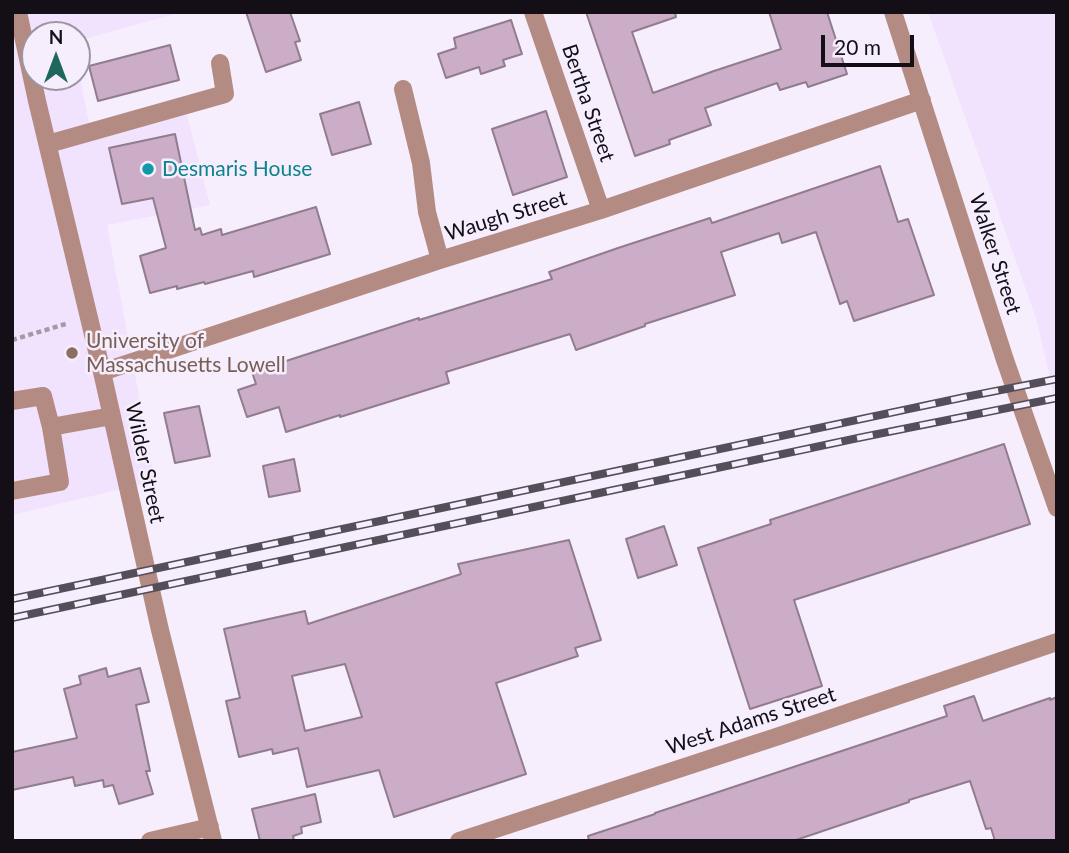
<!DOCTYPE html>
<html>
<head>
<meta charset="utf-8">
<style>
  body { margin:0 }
  #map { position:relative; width:1069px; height:853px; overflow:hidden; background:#f6eefd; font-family:Lato,sans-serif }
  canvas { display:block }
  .frame { position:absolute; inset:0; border:14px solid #140f17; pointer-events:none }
  .north { position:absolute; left:21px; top:21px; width:70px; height:70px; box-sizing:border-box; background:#f6eefd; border:2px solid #9c95a1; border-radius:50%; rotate:0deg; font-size:19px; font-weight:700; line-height:28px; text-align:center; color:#140f17 }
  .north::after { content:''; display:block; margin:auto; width:24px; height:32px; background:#1f665c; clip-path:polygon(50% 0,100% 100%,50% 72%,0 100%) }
  .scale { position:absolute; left:821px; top:35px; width:93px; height:32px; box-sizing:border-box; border:4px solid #140f17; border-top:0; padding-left:9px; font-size:21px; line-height:24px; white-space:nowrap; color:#140f17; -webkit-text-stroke:5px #f6eefd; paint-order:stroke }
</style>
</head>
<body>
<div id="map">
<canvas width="1069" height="853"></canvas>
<div class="frame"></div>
<div class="north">N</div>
<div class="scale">20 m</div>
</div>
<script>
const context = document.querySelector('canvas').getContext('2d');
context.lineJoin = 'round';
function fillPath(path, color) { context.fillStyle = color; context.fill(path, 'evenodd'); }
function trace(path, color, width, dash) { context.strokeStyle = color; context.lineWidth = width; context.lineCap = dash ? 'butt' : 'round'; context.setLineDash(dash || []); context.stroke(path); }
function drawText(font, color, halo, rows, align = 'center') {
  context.font = font + ' Lato,sans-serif'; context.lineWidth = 5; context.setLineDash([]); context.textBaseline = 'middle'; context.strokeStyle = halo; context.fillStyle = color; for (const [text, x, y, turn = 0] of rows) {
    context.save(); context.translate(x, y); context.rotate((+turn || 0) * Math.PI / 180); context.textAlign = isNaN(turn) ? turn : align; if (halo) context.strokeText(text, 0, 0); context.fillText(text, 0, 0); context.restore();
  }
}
fillPath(new Path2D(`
  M12,12h170l-105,29v-6h-42v42h42v-16l15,78 94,-28 24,94 -103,20 48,256 -143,34z
  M928,12h129v396l-21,-90z`), '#f1e2fd');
const building = new Path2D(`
  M246,12h44l10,29 -5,1 6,18 -35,12z
  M586,12h89l1,5 -44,15 21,61 61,-22 67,-22 -12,-37h58l20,62 -39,13 -2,-5 -26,8 -3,-7 -72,25 6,17 -42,15 1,4 -35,12z
  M511,20l11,34 -19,6 2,6 -24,8 -2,-7 -33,11 -8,-24 18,-6 -2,-10z
  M170,45l9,35 -81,21 -9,-35z
  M359,102l12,42 -39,11 -12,-41z
  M546,111l21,66 -54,18 -21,-66z
  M175,134l20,96 5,-2 2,7 19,-6 1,6 94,-28 14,47 -76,23 -1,-6 -48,13 -1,-2 -27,7v-3l-27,7 -10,-37 26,-8 -13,-50 -31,6 -13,-56z
  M880,166l18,56 10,-3 26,76 -80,26 -7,-20 -7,3 -24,-72 -34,11 -3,-10 -58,19 14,43 -90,29v2l-69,24 -6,-16 -124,38 3,11 -109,34v-2l-54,17 -7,-25 -32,10 -9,-27 18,-6 -4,-12 167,-54v2l133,-41 -3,-7 69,-24 92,-30 2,5z
  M199,406l11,50 -35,7 -11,-50z
  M1004,444l26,80 -236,76 28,86 -72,23 -52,-161 73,-24 -1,-4z
  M294,459l6,32 -31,6 -6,-31z
  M664,526l13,39 -39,13 -12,-39z
  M569,540l32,100 -26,8 3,8 -82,27 30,91 -132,43 -15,-47 -72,17 -9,-39 -25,6 -1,-5 -33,8 -13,-56 14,-3 -16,-69 81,-18 3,13 153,-50 -3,-10zM345,664l17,53 -57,14 -13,-55z
  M106,668l2,9 32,-9 9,34 -13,3 14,66h-4l7,23 -34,10 -6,-19 -9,2 -1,-7 -28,6 -2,-9 -61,13v-38l65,-14 -13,-49 17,-5 -2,-8z
  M974,696l9,25 67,-23v2l7,-3v144h-62l-4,-13 -5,1 -16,-48 -61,19v2l-116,39h-204l-1,-5 67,-22v-1l292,-97 -3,-10z
  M315,794l6,28 -20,5 1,6 -9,3 1,5h-34l-8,-32z`);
fillPath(building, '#cbadc8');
trace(building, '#917c8e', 2);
trace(new Path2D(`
  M12,340l57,-17`), '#a19aa7', 4.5, [5, 3.5]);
trace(new Path2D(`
  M18,12l19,89 65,271 58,258 53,211
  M533,12l68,198
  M893,12l112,348 52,148
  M403,89l18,74 6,49 13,48
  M48,144l177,-50 -5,-31
  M102,372l338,-112 161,-50 321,-110
  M12,401l31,-5 8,31 9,55 -48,9
  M51,427l61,-11
  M150,841l60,-14
  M459,841l320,-105 278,-94`), '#b38b83', 18);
const rail = new Path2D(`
  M12,599l953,-202 92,-18
  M12,618l846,-180 199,-40`);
trace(rail, '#544e58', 8);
trace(rail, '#f6eefd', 5, [16]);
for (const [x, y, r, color] of [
  [148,169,7,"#0f9aa8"],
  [72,353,7,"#8d6e63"]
]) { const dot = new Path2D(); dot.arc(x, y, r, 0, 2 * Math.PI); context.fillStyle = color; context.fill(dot); trace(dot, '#f6eefd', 2.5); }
drawText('21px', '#140f17', '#f6eefd', [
  ["Bertha Street",588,103,71],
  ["Waugh Street",506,216,-17],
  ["Walker Street",995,254,72],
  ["Wilder Street",145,463,78],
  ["West Adams Street",751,721,-18]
]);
drawText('21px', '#0d838f', '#f6eefd', [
  ["Desmaris House",162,169]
], 'left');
drawText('21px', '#785e54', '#f6eefd', [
  ["University of",86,341],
  ["Massachusetts Lowell",86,365]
], 'left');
</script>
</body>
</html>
